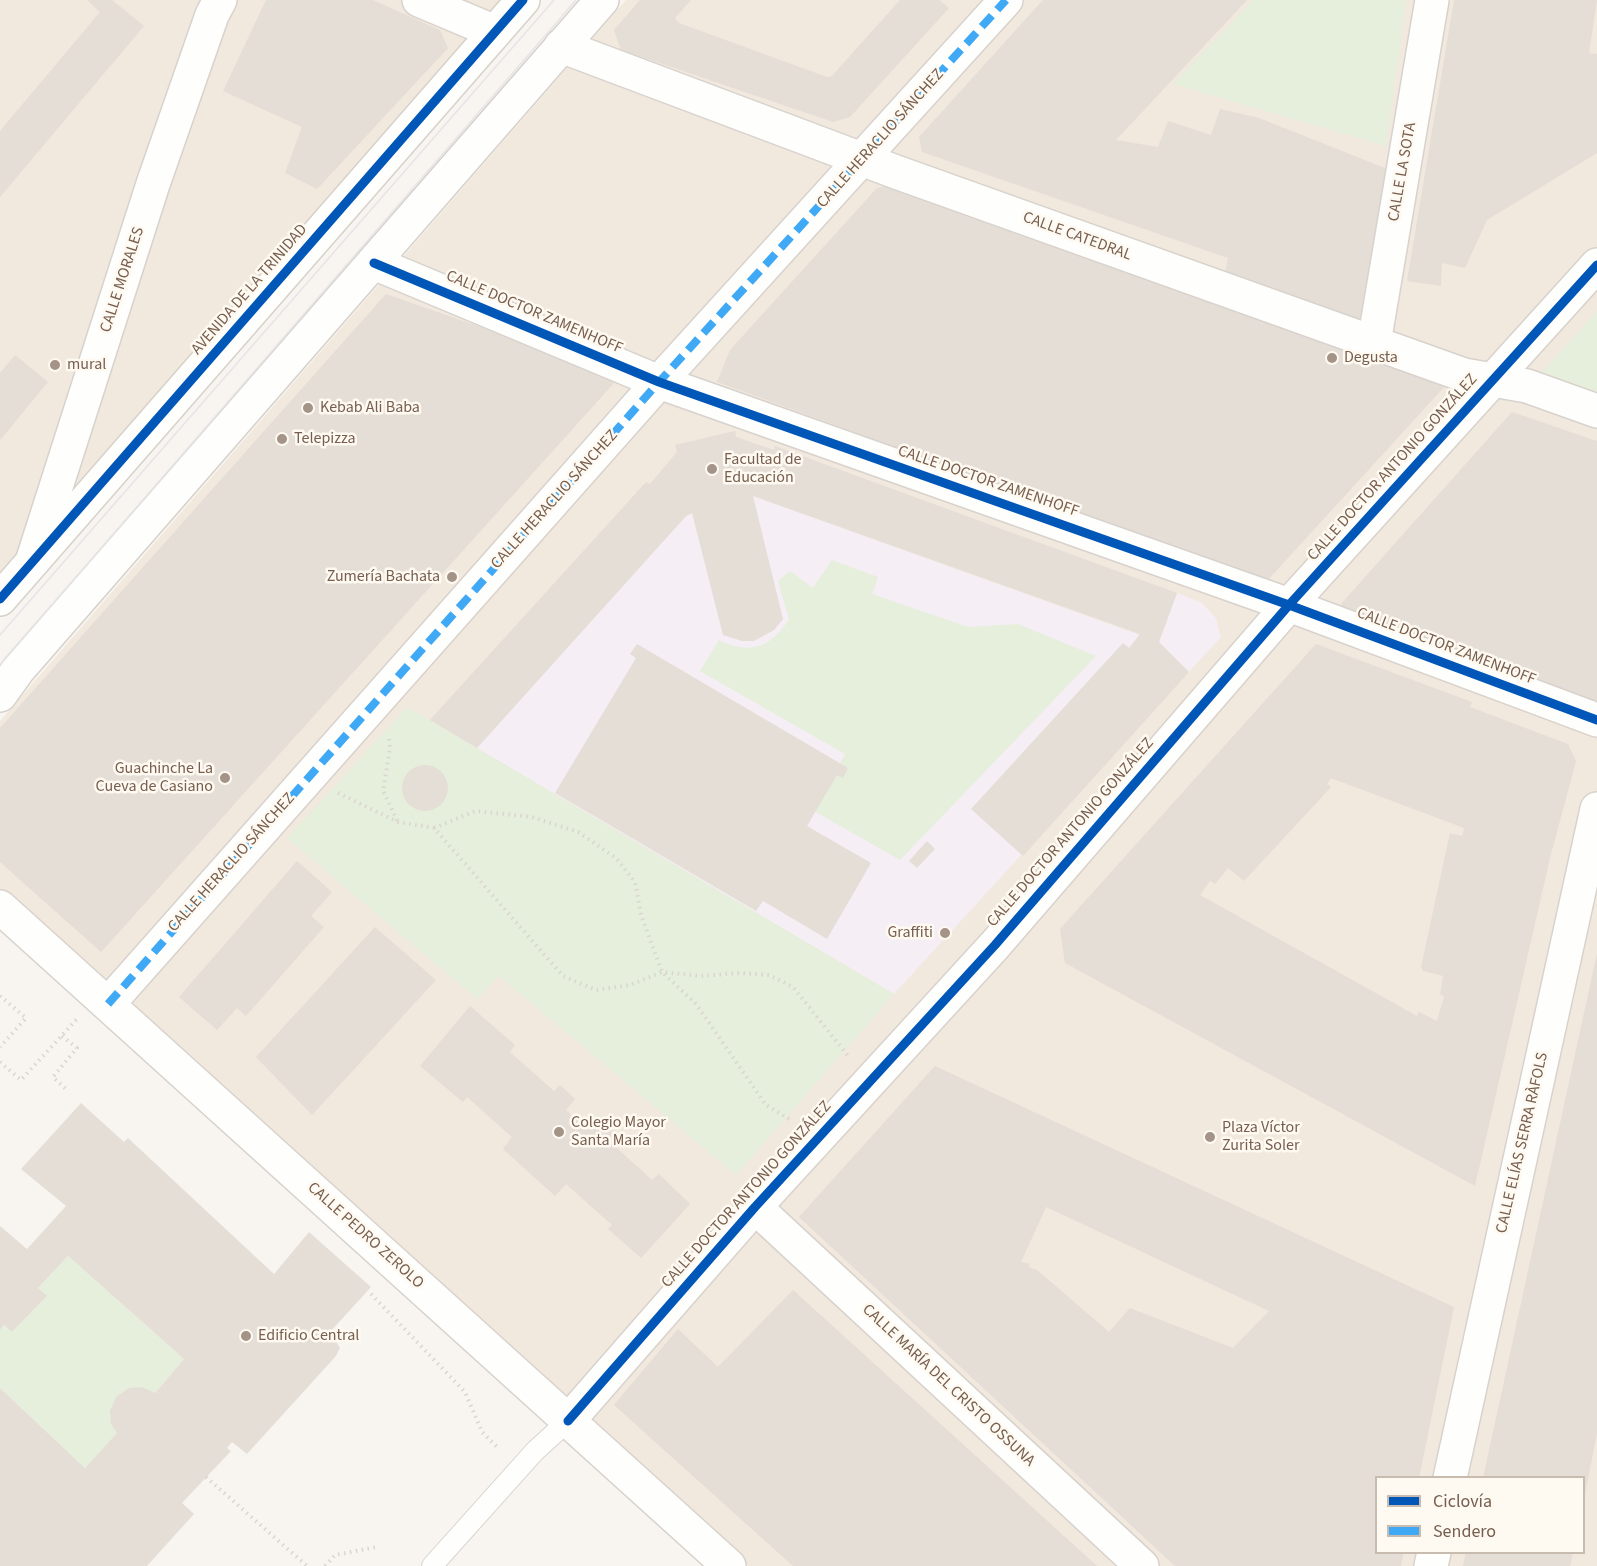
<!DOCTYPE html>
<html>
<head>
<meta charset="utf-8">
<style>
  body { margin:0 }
  #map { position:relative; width:1597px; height:1566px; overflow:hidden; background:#f8f5f0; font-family:"Source Sans 3",sans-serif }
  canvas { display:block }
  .legend { position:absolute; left:1375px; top:1476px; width:210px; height:78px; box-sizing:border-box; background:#fefaf2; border:2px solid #c8bcb0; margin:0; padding:8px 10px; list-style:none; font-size:18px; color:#775e4e }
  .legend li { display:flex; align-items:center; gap:12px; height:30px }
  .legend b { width:30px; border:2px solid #c8bcb0 }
</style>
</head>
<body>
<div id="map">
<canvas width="1597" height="1566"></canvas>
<ul class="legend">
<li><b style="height:8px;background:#0057b8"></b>Ciclovía</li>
<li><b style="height:8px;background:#3fa9f5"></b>Sendero</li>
</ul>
</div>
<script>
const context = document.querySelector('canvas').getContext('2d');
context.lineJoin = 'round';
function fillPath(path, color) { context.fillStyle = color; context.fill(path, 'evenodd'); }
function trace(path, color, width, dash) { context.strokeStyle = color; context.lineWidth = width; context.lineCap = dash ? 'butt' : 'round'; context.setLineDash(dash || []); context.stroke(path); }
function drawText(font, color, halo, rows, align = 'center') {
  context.font = font + ' "Source Sans 3",sans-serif'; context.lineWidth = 5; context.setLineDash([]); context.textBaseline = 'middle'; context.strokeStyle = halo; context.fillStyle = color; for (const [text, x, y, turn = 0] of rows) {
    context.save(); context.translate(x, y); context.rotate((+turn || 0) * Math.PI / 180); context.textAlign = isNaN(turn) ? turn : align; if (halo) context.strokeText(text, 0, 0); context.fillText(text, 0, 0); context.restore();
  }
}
fillPath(new Path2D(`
  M0,0h503l-503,595z
  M626,0h971v1566h-851l-430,-373 -316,-290v-182zM1376,1478h208v74h-208z`), '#f1e8de');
fillPath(new Path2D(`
  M753,496l406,146 18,-49 25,10 14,15 5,19 -327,357 -417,-246 209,-232z`), '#f5eef5');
fillPath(new Path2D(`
  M1253,0h153l-20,146 -213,-62z
  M1597,311v81l-55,-20z
  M832,560l46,17 -6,17 96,33 50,-3 78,32 -196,204 -86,-49 31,-57 -145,-83 19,-31c30,15 52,8 70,-21l-11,-38 12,-10 23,17z
  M407,707l487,287 -158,181 -237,-199 -22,23 -190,-161z
  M68,1256l116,103 -29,34 -70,75 -85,-80v-58l4,-5 8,7 34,-35 -8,-9z`), '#e5efdb');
fillPath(new Path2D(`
  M87,0h25l32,26 -144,171v-66l100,-119z
  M266,0h107l67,30 8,18 -131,141 -32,-16 17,-46 -79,-36z
  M640,0h51l-16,18 4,5 148,54h4l69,-77h39l10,8 -99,109 -17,5 -212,-72 -7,-20z
  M1043,0h204l-131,140 42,7 10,-26 43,14 9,-26 39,9 131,52 -27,150 -138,-47 3,-15 -306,-106 -3,-15z
  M1454,0h143l-8,53 8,1v99l-110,67 -22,48 -23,-5 -1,23 -34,-5z
  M886,185l560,200 -180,197 -549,-200 13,-32 146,-161z
  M386,294l224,78 4,11 -513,569 -101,-90v-134z
  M15,355l33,27 -48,58v-67z
  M1512,412l85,29v259l-9,5 -245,-93 -2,-8z
  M735,431l1,6 38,13 1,-4 402,147 -18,49 30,30 -166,184 -52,-47 152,-166 6,5 11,-14 -387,-138 30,123 -9,11 -20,11h-12l-19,-6 -31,-122 -6,3 -209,232 -47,-28 216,-238 4,2 27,-32 -2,-7z
  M637,644l211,124 -5,10 -6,-3 -30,51 64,37 -44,76 -64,-38 -7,10 -201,-118 81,-135 -6,-4z
  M1316,644l156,58 -2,5 98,37 8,17 -26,97 -75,328 -410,-223 -5,-34zM1331,778l133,50 -2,8 -12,-3 -29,134 2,4 20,5 -3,18 4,2 -7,25 -18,-9 -2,4 -217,-121 10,-14 5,3 13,-16 16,13 87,-94 -4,-3z
  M402 788a23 23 0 1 1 46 0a23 23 0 1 1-46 0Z
  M927,841l8,8 -18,19 -8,-7z
  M297,861l35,31 -21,24 13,11 -78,89 -9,-8 -20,22 -38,-33z
  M375,927l61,53 -124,135 -56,-58z
  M1597,953v480l-12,61 -1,-16h-101z
  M470,1006l45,39 -5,7 44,39 6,-6 15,14 -9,11 21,20 10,-10 16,13 -5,7 44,40 7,-6 31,30 -49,54 -33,-29 4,-4 -46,-41 -11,12 -52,-47 9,-12 -45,-40 -4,5 -43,-36z
  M935,1066l519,241 -35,171h-43v74h28l-3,14h-226l-376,-349zM1046,1207l223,104 -36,37 -103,-40 -21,24 -72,-62 -9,-3 2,-3 -9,-2z
  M81,1103l43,39 4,-4 146,136 35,-42 62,55 -41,45 10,16 -4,8 -89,98 -15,-12 -5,6 4,3 -49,52 12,11 -47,52h-147v-178l85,80 32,-35 -6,-9 -1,-13 6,-14 13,-9 13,-1 13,6 29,-34 -116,-103 -30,32 9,8 -35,36 -8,-7 -4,5v-104l27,23 39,-43 -45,-37z
  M793,1290l304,276h-304l-179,-161 64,-76 40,38z
  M1466,1552h107l-3,14h-107z`), '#e5ded7');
const lane = new Path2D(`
  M432,1566l103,-115 33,-30`);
const street = new Path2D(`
  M419,0l76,32
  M561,46l335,126 568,203 63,11 70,25
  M374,263l285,119 630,223 308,115
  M1374,343l58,-343
  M32,562l121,-378 59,-169 8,-15
  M0,907l729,659
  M108,1004l551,-622 347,-382
  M755,1207l387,359
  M568,1421l187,-214 240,-262 294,-340 308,-340
  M1450,1478l147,-669
  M1431,1566l3,-14`);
const secondary = new Path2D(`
  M0,599l523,-599
  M0,695l18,-25 584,-670`);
trace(lane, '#d8d2cd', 22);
trace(street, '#d8d2cd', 36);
trace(secondary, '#d6d1ca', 36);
trace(new Path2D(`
  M389,739l1,9 -7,43 15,31
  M338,793l60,29 36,6 129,148 33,14 34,-5 32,-13 39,4 39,-3 29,2 24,12 56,70
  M434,828l42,-17 56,6 46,15 38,26 19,24 6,33 21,57 34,32 70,101 23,14
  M0,996l26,22 -26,29
  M62,1036l15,12 -24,29 14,13
  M0,1062l21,18 56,-61
  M371,1294l94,98 17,40 16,16
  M206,1477l101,89
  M325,1566l10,-11 41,-8`), '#dad5d0', 4, [1.5, 4.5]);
trace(lane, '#fefefd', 20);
trace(street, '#fefefd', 33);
trace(secondary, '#fefefd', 33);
trace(new Path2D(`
  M0,635l554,-635
  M0,665l576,-665`), '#e6e4e7', 1.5);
trace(new Path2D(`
  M108,1004l551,-622 347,-382`), '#3fa9f5', 8, [15, 8]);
trace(new Path2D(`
  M374,263l285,119 630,223 308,115
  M0,599l523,-599
  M568,1421l187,-214 240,-262 294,-340 308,-340`), '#0057b8', 9);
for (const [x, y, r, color] of [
  [1332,358,6,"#a49387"],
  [55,365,6,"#a49387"],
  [308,408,6,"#a49387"],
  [282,439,6,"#a49387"],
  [712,469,6,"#a49387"],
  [452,577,6,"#a49387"],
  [225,778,6,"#a49387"],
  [945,933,6,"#a49387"],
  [559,1132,6,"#a49387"],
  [1210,1137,6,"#a49387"],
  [246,1336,6,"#a49387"]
]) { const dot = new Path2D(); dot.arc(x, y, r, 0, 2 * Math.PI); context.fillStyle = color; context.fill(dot); trace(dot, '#fefaf2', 2); }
drawText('16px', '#775e4e', '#fefaf2', [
  ["CALLE HERACLIO SÁNCHEZ",881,139,-48],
  ["CALLE LA SOTA",1403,172,-80],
  ["CALLE CATEDRAL",1077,237,20],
  ["CALLE MORALES",123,280,-72],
  ["AVENIDA DE LA TRINIDAD",250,290,-49],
  ["CALLE DOCTOR ZAMENHOFF",534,313,23],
  ["CALLE DOCTOR ANTONIO GONZÁLEZ",1393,468,-48],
  ["CALLE DOCTOR ZAMENHOFF",988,482,19],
  ["CALLE HERACLIO SÁNCHEZ",555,500,-48],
  ["CALLE DOCTOR ZAMENHOFF",1446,647,21],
  ["CALLE DOCTOR ANTONIO GONZÁLEZ",1071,833,-49],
  ["CALLE HERACLIO SÁNCHEZ",232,863,-48],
  ["CALLE ELÍAS SERRA RÀFOLS",1523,1143,-77],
  ["CALLE DOCTOR ANTONIO GONZÁLEZ",747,1195,-48],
  ["CALLE PEDRO ZEROLO",365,1236,42],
  ["CALLE MARÍA DEL CRISTO OSSUNA",948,1386,43]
]);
drawText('16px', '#775e4e', '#fefaf2', [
  ["Degusta",1344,358],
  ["mural",67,365],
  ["Kebab Ali Baba",320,408],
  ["Telepizza",294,439],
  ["Facultad de",724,460],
  ["Educación",724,478],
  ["Zumería Bachata",440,577,"right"],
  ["Guachinche La",213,769,"right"],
  ["Cueva de Casiano",213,787,"right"],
  ["Graffiti",933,933,"right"],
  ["Colegio Mayor",571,1123],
  ["Santa María",571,1141],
  ["Plaza Víctor",1222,1128],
  ["Zurita Soler",1222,1146],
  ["Edificio Central",258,1336]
], 'left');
</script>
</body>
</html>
